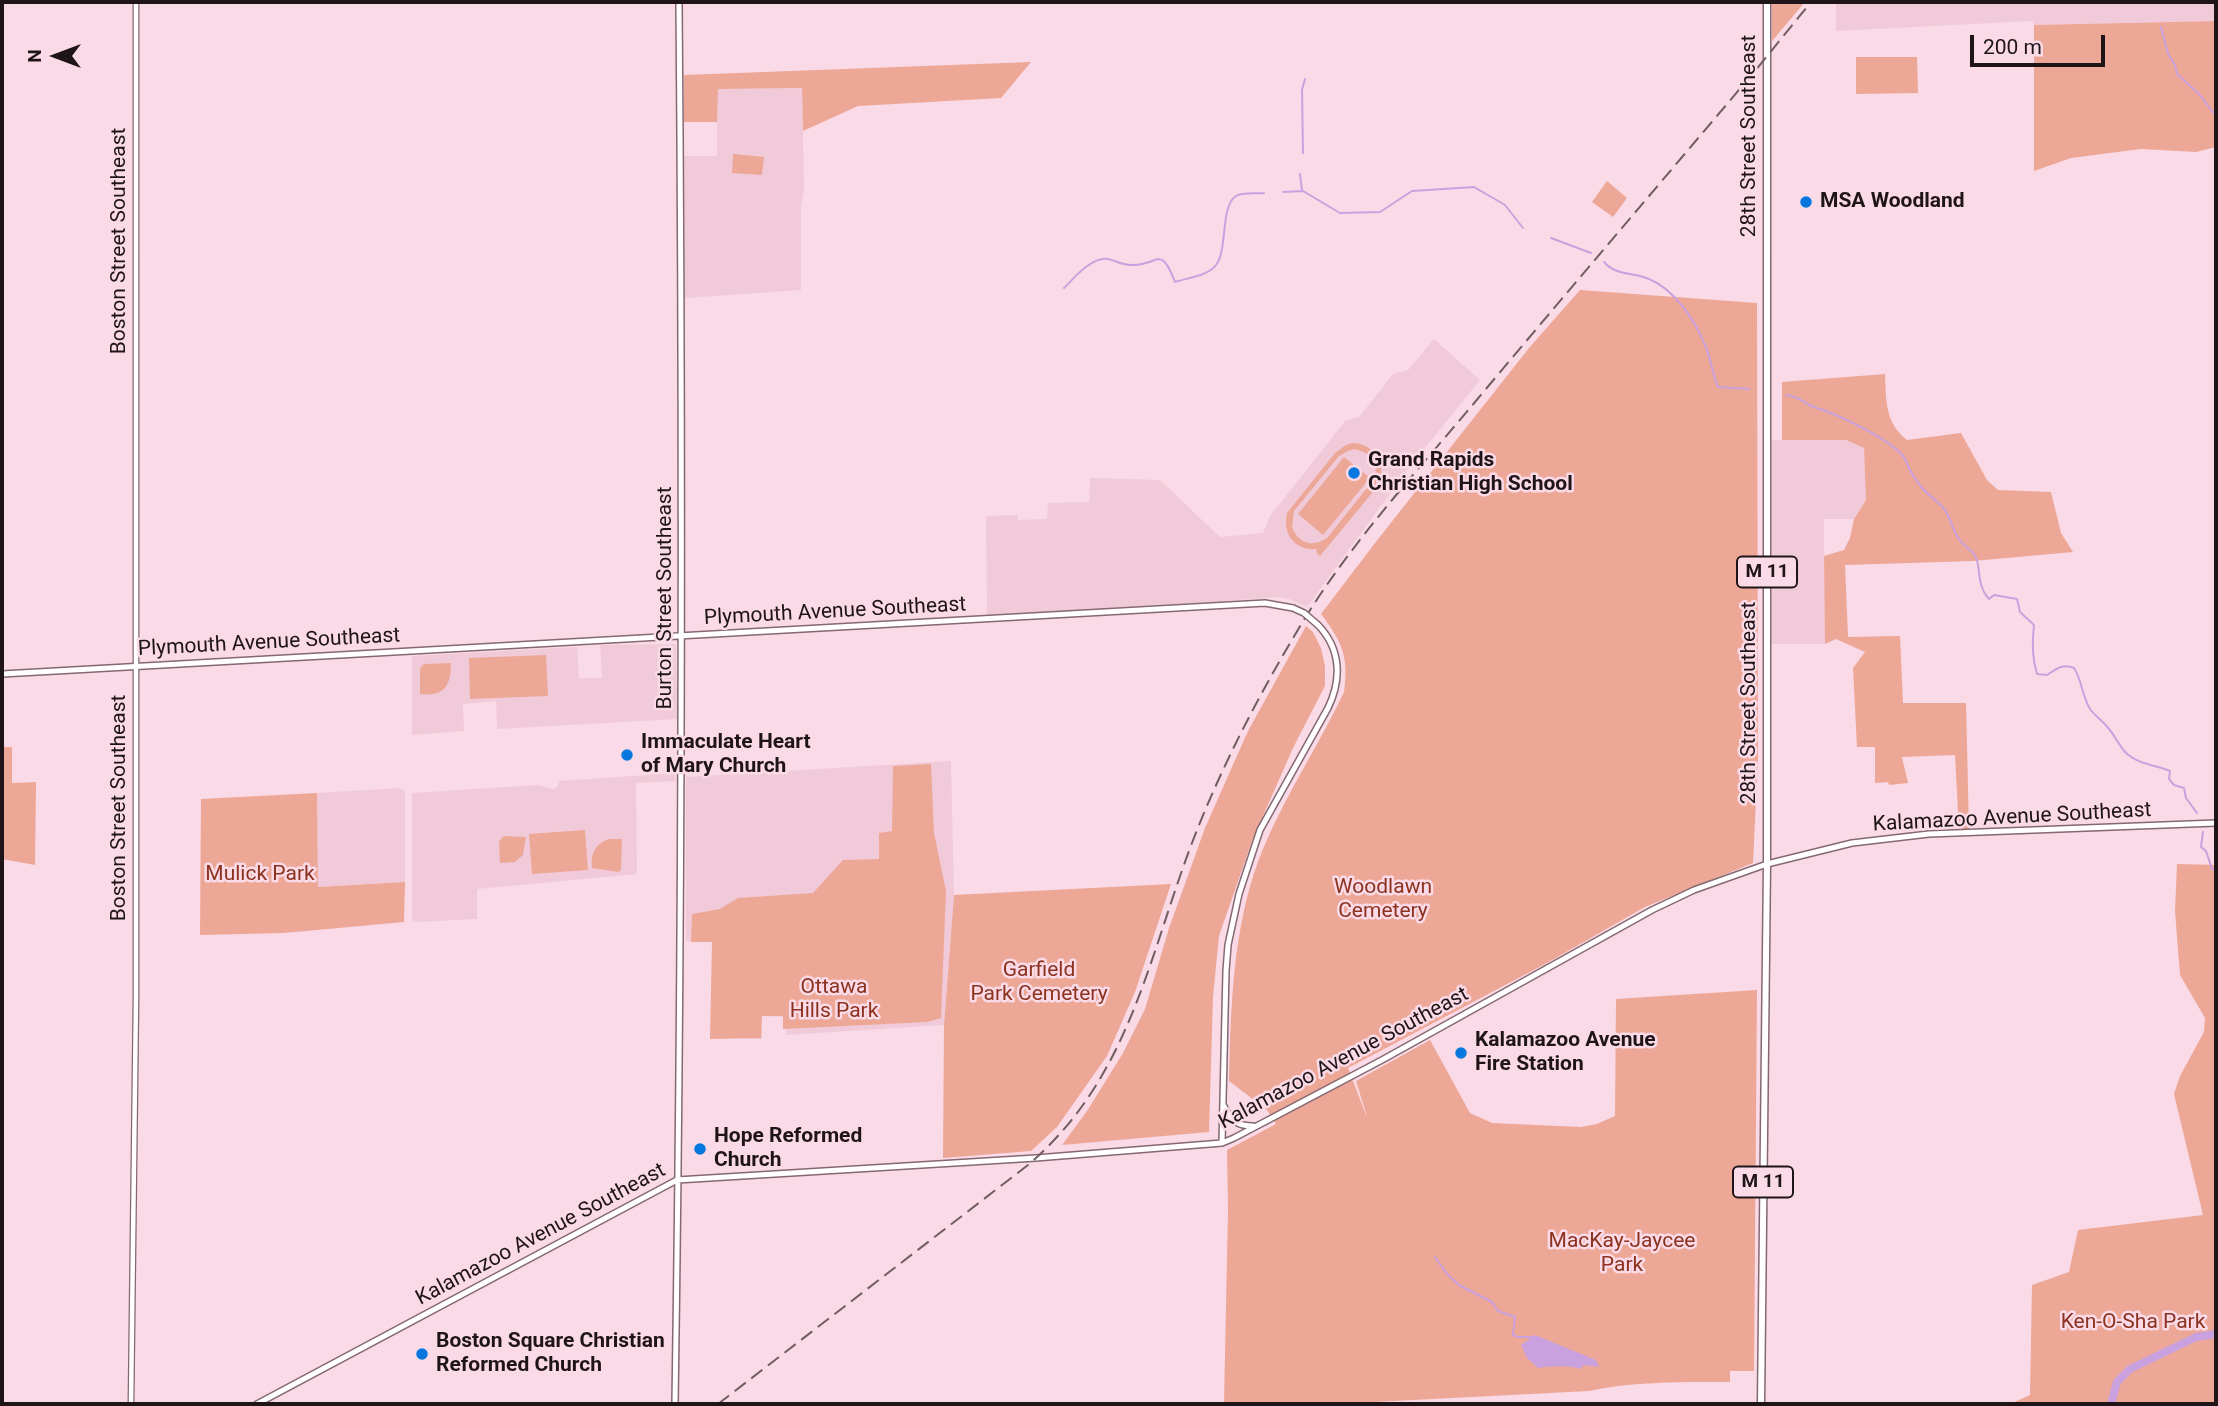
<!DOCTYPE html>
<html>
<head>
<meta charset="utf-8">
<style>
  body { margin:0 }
  #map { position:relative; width:2218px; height:1406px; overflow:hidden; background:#fadae6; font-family:Roboto,sans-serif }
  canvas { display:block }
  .frame { position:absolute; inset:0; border:4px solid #1f1418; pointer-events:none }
  .north { position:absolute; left:21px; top:21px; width:70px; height:70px; -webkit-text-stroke:5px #fadae6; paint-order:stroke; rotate:270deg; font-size:19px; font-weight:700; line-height:28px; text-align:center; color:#1f1418 }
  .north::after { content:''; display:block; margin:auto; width:24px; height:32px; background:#1f1418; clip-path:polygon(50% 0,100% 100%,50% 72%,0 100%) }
  .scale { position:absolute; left:1970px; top:35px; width:135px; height:32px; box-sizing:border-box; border:4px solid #1f1418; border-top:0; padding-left:9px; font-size:21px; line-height:24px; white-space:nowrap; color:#1f1418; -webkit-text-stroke:5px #fadae6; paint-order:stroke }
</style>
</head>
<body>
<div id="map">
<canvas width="2218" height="1406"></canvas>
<div class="frame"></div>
<div class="north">N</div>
<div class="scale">200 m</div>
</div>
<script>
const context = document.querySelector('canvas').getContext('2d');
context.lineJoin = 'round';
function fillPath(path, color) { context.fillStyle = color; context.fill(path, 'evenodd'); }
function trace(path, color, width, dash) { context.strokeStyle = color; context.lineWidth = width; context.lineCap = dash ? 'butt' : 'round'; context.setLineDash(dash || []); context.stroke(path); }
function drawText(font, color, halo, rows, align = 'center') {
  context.font = font + ' Roboto,sans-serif'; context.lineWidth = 5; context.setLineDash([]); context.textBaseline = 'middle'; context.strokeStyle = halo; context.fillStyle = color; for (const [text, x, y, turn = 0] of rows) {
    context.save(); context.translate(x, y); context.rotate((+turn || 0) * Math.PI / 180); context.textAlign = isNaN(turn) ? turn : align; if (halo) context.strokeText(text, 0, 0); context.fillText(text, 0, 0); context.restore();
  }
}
fillPath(new Path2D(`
  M1836,2h380v19l-182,4 -2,-4 -196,10z
  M802,88l2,102 -3,15v85l-116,8 -1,-142h33v-67z
  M1434,339l46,41 -72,89 -101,138 -18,-8 -12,-2 -183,14 -107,5 -1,-100 32,-1v5l29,-1 1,-16 41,-1 1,-24 70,2 60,57 43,-4 7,-17 76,-96 13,-3 34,-43 15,-4z
  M1770,440h76l18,8 2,52 -12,19h-30l1,125h-54z
  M676,644l1,75 -180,10 -1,-28 -33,3 1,27 -52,4v-79l165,-9 2,31h23l-2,-33z
  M951,761l3,134 -10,130 -158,10v-18l-25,-1 1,23 -51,-2 1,-96h-26v-164z
  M676,773l-1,8 -39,2 1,91 -160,15v30l-61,3 -4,-2v-127l126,-8 15,4 5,-3 1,-5z
  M400,788l5,3v91l-87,5 -1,-94z`), '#f1cad9');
fillPath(new Path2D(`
  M1772,2h33l-33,39z
  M2216,21v126l-20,5 -55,-3 -70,9 -37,13v-146z
  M1856,57h61l1,36 -62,1z
  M1031,62l-30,36 -143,8 -55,25 -1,-43 -84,1 -1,33h-33v-47z
  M733,154l31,3 -2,18 -30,-2z
  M1607,181l20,17 -14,19 -21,-15z
  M1580,290l177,13 1,455 -5,105 -108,44 -98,56 -199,105 20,52 -12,-39 74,-41 40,73 22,10 89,4 16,-3 18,-8 1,-117 141,-9 -3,381h-24v11c-47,0 -95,-1 -141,9l-254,13h-111l4,-195 -1,-59 49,-26 -9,-14 -38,-29c2,-80 4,-163 36,-237 23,-53 55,-101 79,-152 5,-36 -2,-50 -23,-78l54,-71 154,-195z
  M1885,374c1,26 0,49 22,66l54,-7 26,47 11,10 53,2 10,41 12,19 -100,9 -128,4 3,72 52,-1 3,67h63l3,127 -10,1 -4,-76 -53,2 6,26 -19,2 -1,-3 -13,1v-36h-18l-4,-79 12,-16 -29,-13 -11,5 -1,-88 20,-6 6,-12 4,-19 12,-19 -2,-52 -18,-8h-64v-58z
  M1353,443c24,2 35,22 24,44l-57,69 -4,-4 1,-3c-22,2 -35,-15 -30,-36l48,-60 11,-8zM1354,449c16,3 24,12 21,29l-48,60c-15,10 -29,5 -35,-11l2,-16 45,-55 9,-5z
  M1344,457l26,21 -47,57 -25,-21z
  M1306,626l7,6 8,16 4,18v20l-32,62 -41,93 -33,95 -6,61 -4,135 -147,13 25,-34 36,-58 22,-44 24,-81 36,-100 43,-97z
  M546,655l2,41 -78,3 -1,-41z
  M451,663c0,23 -7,34 -31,31v-26l4,-4z
  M2,747h10v36l24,-1 -1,83 -33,-6z
  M931,764l3,69 12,58 -5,127 -14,4 -144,7v-13h-21l-1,22 -51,1 2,-97h-21l1,-28 28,-5 18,-11 75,-5 30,-33 36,-1v-26l13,-2 1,-65z
  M317,793l1,94 87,-5 -1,40 -120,11 -84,2 1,-136z
  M585,830l3,40 -56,4 -3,-40z
  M504,836l22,1 -3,18 -8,7 -15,1 -1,-22z
  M609,839h13l-1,31 -3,2 -26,-4c-2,-14 3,-24 17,-29z
  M2177,864l39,1v539h-206l20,-9 2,-110 37,-13 9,-42 125,-15 -29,-121 6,-18 24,-44 1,-14 -25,-43 -5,-64z
  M1171,884l-36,108 -28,64 -50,71 -26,24 -88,7 1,-133 10,-130z`), '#eda796');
fillPath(new Path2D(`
  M1535,1335l61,25 3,7 -16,-2 -1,4c-13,-4 -31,-3 -44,-1l-11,-10 -6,-13z`), '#caa1df');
trace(new Path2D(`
  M2161,27l7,27 7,11 2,9 22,20 17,22
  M1303,153l-1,-63 3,-11
  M1300,174l2,16
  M1283,192l20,-1 37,22 40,-1 32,-21 62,-4 31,18 18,23
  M1551,238l40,15
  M1604,262c12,14 29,10 45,17 25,10 46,41 56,66 6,13 7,28 13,42l31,2
  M1064,288c10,-10 27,-31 44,-29 10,2 15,7 26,6 25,-1 27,-20 41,17 12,-4 33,-6 41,-17 12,-15 4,-59 20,-69 6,-4 20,-2 28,-3
  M1786,395c17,2 17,9 28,12 23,7 74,31 89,49 4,5 4,9 7,14 3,6 8,12 12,18 7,8 17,14 23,22 6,9 8,21 14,29 4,6 11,10 15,15 8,10 1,30 15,45l5,-4 23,4 3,13 14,13c-2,16 -2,33 3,49l10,1c9,-6 16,-12 27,-7 8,12 8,28 16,41 5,7 14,13 19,20 6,7 10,16 16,23 12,12 30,13 45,19l-1,8 5,6 10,3 2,10 11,15
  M2203,832l-2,15 5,4 6,18 4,1
  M1435,1257l12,17 12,11 33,17 6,9 17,6 -2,18 5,2h15`), '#caa1df', 2);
trace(new Path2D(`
  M2111,1404l6,-22 13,-13 66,-32 20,-3`), '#caa1df', 8);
const tertiary = new Path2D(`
  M131,1404l5,-406v-996`);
const secondary = new Path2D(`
  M2,674l1263,-71 28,5
  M1224,1106c6,14 13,20 29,20
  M1222,1143l4,-172 2,-26 11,-51 21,-64 68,-122c14,-29 13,-59 -10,-83
  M257,1404l420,-224 359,-22 186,-15 12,-5 148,-78 270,-150 42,-20 73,-26 85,-21 77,-9 287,-11
  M675,1404c7,-467 8,-935 4,-1402`);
const primary = new Path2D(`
  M1761,1404l6,-540v-862`);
trace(tertiary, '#846872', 7);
trace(secondary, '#846872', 8);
trace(primary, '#846872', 9);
trace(tertiary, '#fff', 4.5);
trace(secondary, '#fff', 5);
trace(primary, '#fff', 6);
trace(new Path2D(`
  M718,1404l310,-239c105,-90 121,-214 169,-335 28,-70 63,-137 102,-202 49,-82 115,-153 176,-226 93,-111 187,-221 280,-331l56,-69`), '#705d64', 2, [14, 7]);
const secondaryBridge = new Path2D(`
  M1293,608l11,5 14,12`);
trace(secondaryBridge, '#846872', 8, []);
trace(secondaryBridge, '#fff', 5);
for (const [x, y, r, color] of [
  [1806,202,7,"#0577de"],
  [1354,473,7,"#0577de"],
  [627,755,7,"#0577de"],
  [1461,1053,7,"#0577de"],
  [700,1149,7,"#0577de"],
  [422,1354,7,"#0577de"]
]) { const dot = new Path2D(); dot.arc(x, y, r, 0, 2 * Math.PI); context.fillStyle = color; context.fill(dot); trace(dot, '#fadae6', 2.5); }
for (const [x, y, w] of [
  [1767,572,60],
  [1763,1182,60]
]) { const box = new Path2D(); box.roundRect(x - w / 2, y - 15.5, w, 31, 5); context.fillStyle = '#fadae6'; context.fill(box); trace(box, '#1f1418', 2); }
drawText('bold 19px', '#1f1418', null, [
  ["M 11",1767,572],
  ["M 11",1763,1182]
]);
drawText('21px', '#1f1418', '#fadae6', [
  ["28th Street Southeast",1750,136,-90],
  ["Boston Street Southeast",120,241,-90],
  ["Burton Street Southeast",666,598,-90],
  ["Plymouth Avenue Southeast",835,612,-3],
  ["Plymouth Avenue Southeast",269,643,-3],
  ["28th Street Southeast",1750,703,-90],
  ["Boston Street Southeast",120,808,-90],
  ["Kalamazoo Avenue Southeast",2012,818,-3],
  ["Kalamazoo Avenue Southeast",1344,1059,-28],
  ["Kalamazoo Avenue Southeast",541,1235,-28]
]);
drawText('bold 21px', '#1f1418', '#fadae6', [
  ["MSA Woodland",1820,202],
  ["Grand Rapids",1368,461],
  ["Christian High School",1368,485],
  ["Immaculate Heart",641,743],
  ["of Mary Church",641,767],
  ["Kalamazoo Avenue",1475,1041],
  ["Fire Station",1475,1065],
  ["Hope Reformed",714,1137],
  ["Church",714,1161],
  ["Boston Square Christian",436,1342],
  ["Reformed Church",436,1366]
], 'left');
drawText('21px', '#8c321e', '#fadae6', [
  ["Mulick Park",260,875],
  ["Woodlawn",1383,888],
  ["Cemetery",1383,912],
  ["Garfield",1039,971],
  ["Park Cemetery",1039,995],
  ["Ottawa",834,988],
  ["Hills Park",834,1012],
  ["MacKay-Jaycee",1622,1242],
  ["Park",1622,1266],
  ["Ken-O-Sha Park",2133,1323]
]);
</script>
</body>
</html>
